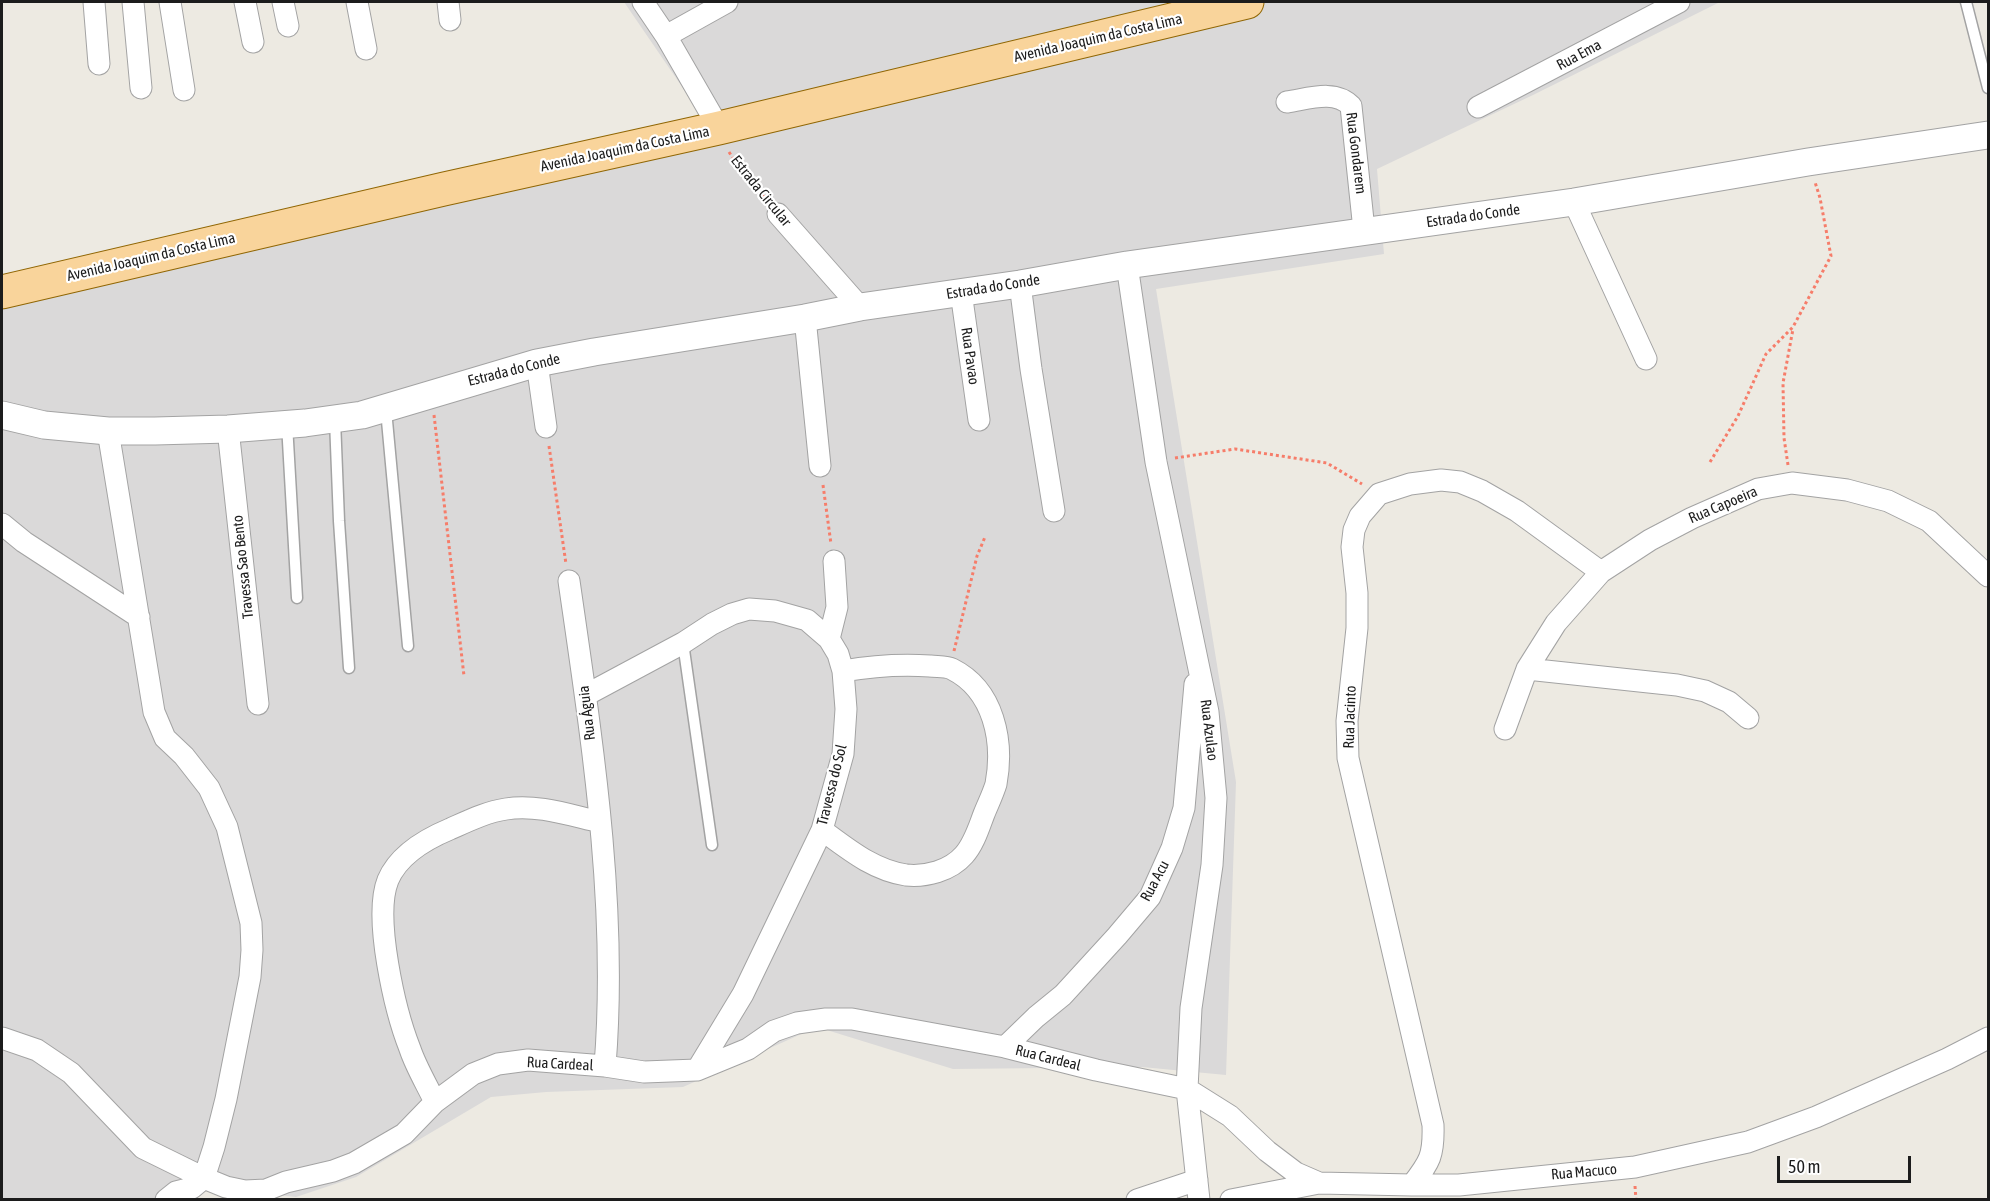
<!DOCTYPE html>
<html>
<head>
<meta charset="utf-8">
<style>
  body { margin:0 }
  #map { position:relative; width:1990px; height:1201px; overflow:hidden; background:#edeae2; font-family:"Asap Condensed",sans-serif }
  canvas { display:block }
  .frame { position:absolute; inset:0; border:3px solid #1c1c1c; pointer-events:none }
  .scale { position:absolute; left:1777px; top:1156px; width:134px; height:27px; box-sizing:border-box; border:3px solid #1c1c1c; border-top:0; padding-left:8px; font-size:18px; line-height:21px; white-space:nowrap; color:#1c1c1c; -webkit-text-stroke:4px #fff; paint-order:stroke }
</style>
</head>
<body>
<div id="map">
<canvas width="1990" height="1201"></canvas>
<div class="frame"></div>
<div class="scale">50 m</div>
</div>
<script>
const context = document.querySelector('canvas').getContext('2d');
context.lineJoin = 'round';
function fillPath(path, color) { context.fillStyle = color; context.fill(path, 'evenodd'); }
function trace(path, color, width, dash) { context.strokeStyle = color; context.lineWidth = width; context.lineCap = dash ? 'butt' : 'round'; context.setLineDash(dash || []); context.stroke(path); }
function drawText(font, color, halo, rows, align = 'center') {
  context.font = font + ' "Asap Condensed",sans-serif'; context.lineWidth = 4.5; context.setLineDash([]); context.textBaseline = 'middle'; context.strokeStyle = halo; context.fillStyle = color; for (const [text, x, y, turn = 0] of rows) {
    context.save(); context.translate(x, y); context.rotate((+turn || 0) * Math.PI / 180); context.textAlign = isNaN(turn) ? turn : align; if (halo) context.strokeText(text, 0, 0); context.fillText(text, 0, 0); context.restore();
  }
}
fillPath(new Path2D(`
  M624,2h1096l-187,93 -156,74 7,85 -228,35 80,493 -10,293 -84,-8 -189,2 -136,-42 -134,60 -137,5 -55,5 -135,80 -60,20 -28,-3 -20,5 -43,-8 -14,9 -189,-1v-909l711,-158z`), '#dad9d9');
const service = new Path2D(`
  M1966,2l22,86
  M386,410l22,236
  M335,420l4,101 10,147
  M287,424l10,174
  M683,643l29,202`);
const minor = new Path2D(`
  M94,2l5,62
  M133,2l8,86
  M170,2l14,88
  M245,2l8,40
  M283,2l5,24
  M357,2l9,47
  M448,2l2,18
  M643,2l23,34 53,92
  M666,36l61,-34
  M1287,102c21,-3 48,-13 64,4l13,124
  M1478,107l201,-105
  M1574,202l72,157
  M778,214l82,93
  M1127,265l29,197 52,250 8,86 -4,67 -21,143 -4,81 12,111
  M1020,284l11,85 23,142
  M961,292l18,128
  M805,318l15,148
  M537,363l9,64
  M228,429l30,275
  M108,431l46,281 11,26 19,18 25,32 18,39 24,96 1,27 -2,27 -24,122 -12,48 -10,31 -12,10 -16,4 -10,8
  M2,524l22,18 115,75
  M569,581c23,160 49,323 36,485
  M829,639l8,-32 -3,-46
  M1527,669l150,16 28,6 24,11 19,16
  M586,695l97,-52 29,-19 20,-10 17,-5 26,2 32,9 22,19 9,15 5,17 3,38 -3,45 -21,76 -79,164 -46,76
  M1505,729l22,-60 29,-46 45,-51 49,-32 42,-22 66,-29 34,-6 55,7 41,11 41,20 59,55
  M822,830c26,19 51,40 84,45 20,2 44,-4 58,-20 10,-11 15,-28 20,-41 4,-10 9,-20 12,-30 8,-43 -2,-94 -44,-115 -6,-3 -15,-2 -22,-3 -30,-2 -58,0 -87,5
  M2,1038l35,12 34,23 72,75 61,30 22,9 19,4 21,-1 20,-8 47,-11 21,-8 50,-29 31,-32 38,-28 25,-10 30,-4 77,6 39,6 53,-2 51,-21 26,-18 23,-8 29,-4h26l153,28 91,23 91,19 43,27 37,35 29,22 23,10 93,2h47l176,-18 113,-25 68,-25 131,-58 41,-21
  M1005,1047l31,-30 27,-22 54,-59 33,-39 22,-49 12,-40 11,-124
  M435,1102c-8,-17 -19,-35 -25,-53 -15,-38 -37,-132 -22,-169 11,-26 38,-41 62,-51 18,-8 36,-17 56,-20 31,-5 63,6 94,13
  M1412,1185c18,-23 22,-30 21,-60l-85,-367 -1,-37 10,-93v-35l-5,-46 2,-17 6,-14 19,-22 31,-10 31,-4 19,2 22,9 35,20 84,61
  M1137,1200l60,-20
  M1231,1200l88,-17`);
const tertiary = new Path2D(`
  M2,415l42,10 64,6h47l73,-2 77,-6 57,-8 175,-52 57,-11 211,-34 55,-11 160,-23 107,-19 447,-63 234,-40 180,-27`);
const primary = new Path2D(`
  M2,292l442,-103 275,-61 528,-126`);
trace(service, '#a3a3a3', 13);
trace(minor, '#a3a3a3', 23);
trace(tertiary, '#a3a3a3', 29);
trace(primary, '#906604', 35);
trace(new Path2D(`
  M729,152l11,17 27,32
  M434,415l30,261
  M549,446l17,118
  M1175,458l60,-9 92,14 35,21
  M1710,462l28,-46 28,-62 27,-27 38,-71 -11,-58 -5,-16
  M1788,465l-4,-27 -1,-55 10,-54
  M823,485l8,59
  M954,651l23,-95 8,-19
  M1635,1186l1,14`), '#f67d6a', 3, [3, 3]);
trace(service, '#fff', 10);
trace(minor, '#fff', 21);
trace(tertiary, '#fff', 27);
trace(primary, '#f9d49b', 33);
drawText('15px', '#1c1c1c', '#fff', [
  ["Avenida Joaquim da Costa Lima",1098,38,-13],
  ["Rua Ema",1579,55,-28],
  ["Avenida Joaquim da Costa Lima",625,149,-12],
  ["Rua Gondarem",1356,153,83],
  ["Estrada Circular",761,191,51],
  ["Estrada do Conde",1473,216,-8],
  ["Avenida Joaquim da Costa Lima",151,257,-13],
  ["Estrada do Conde",993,287,-9],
  ["Rua Pavao",970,356,82],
  ["Estrada do Conde",514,370,-14],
  ["Rua Capoeira",1723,505,-23],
  ["Travessa Sao Bento",243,567,-96],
  ["Rua Águia",587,713,-97],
  ["Rua Jacinto",1350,717,-88],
  ["Rua Azulao",1209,730,83],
  ["Travessa do Sol",832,785,-76],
  ["Rua Acu",1155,881,-62],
  ["Rua Cardeal",1048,1058,14],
  ["Rua Cardeal",560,1064,3],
  ["Rua Macuco",1584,1172,-5]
]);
</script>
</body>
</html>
